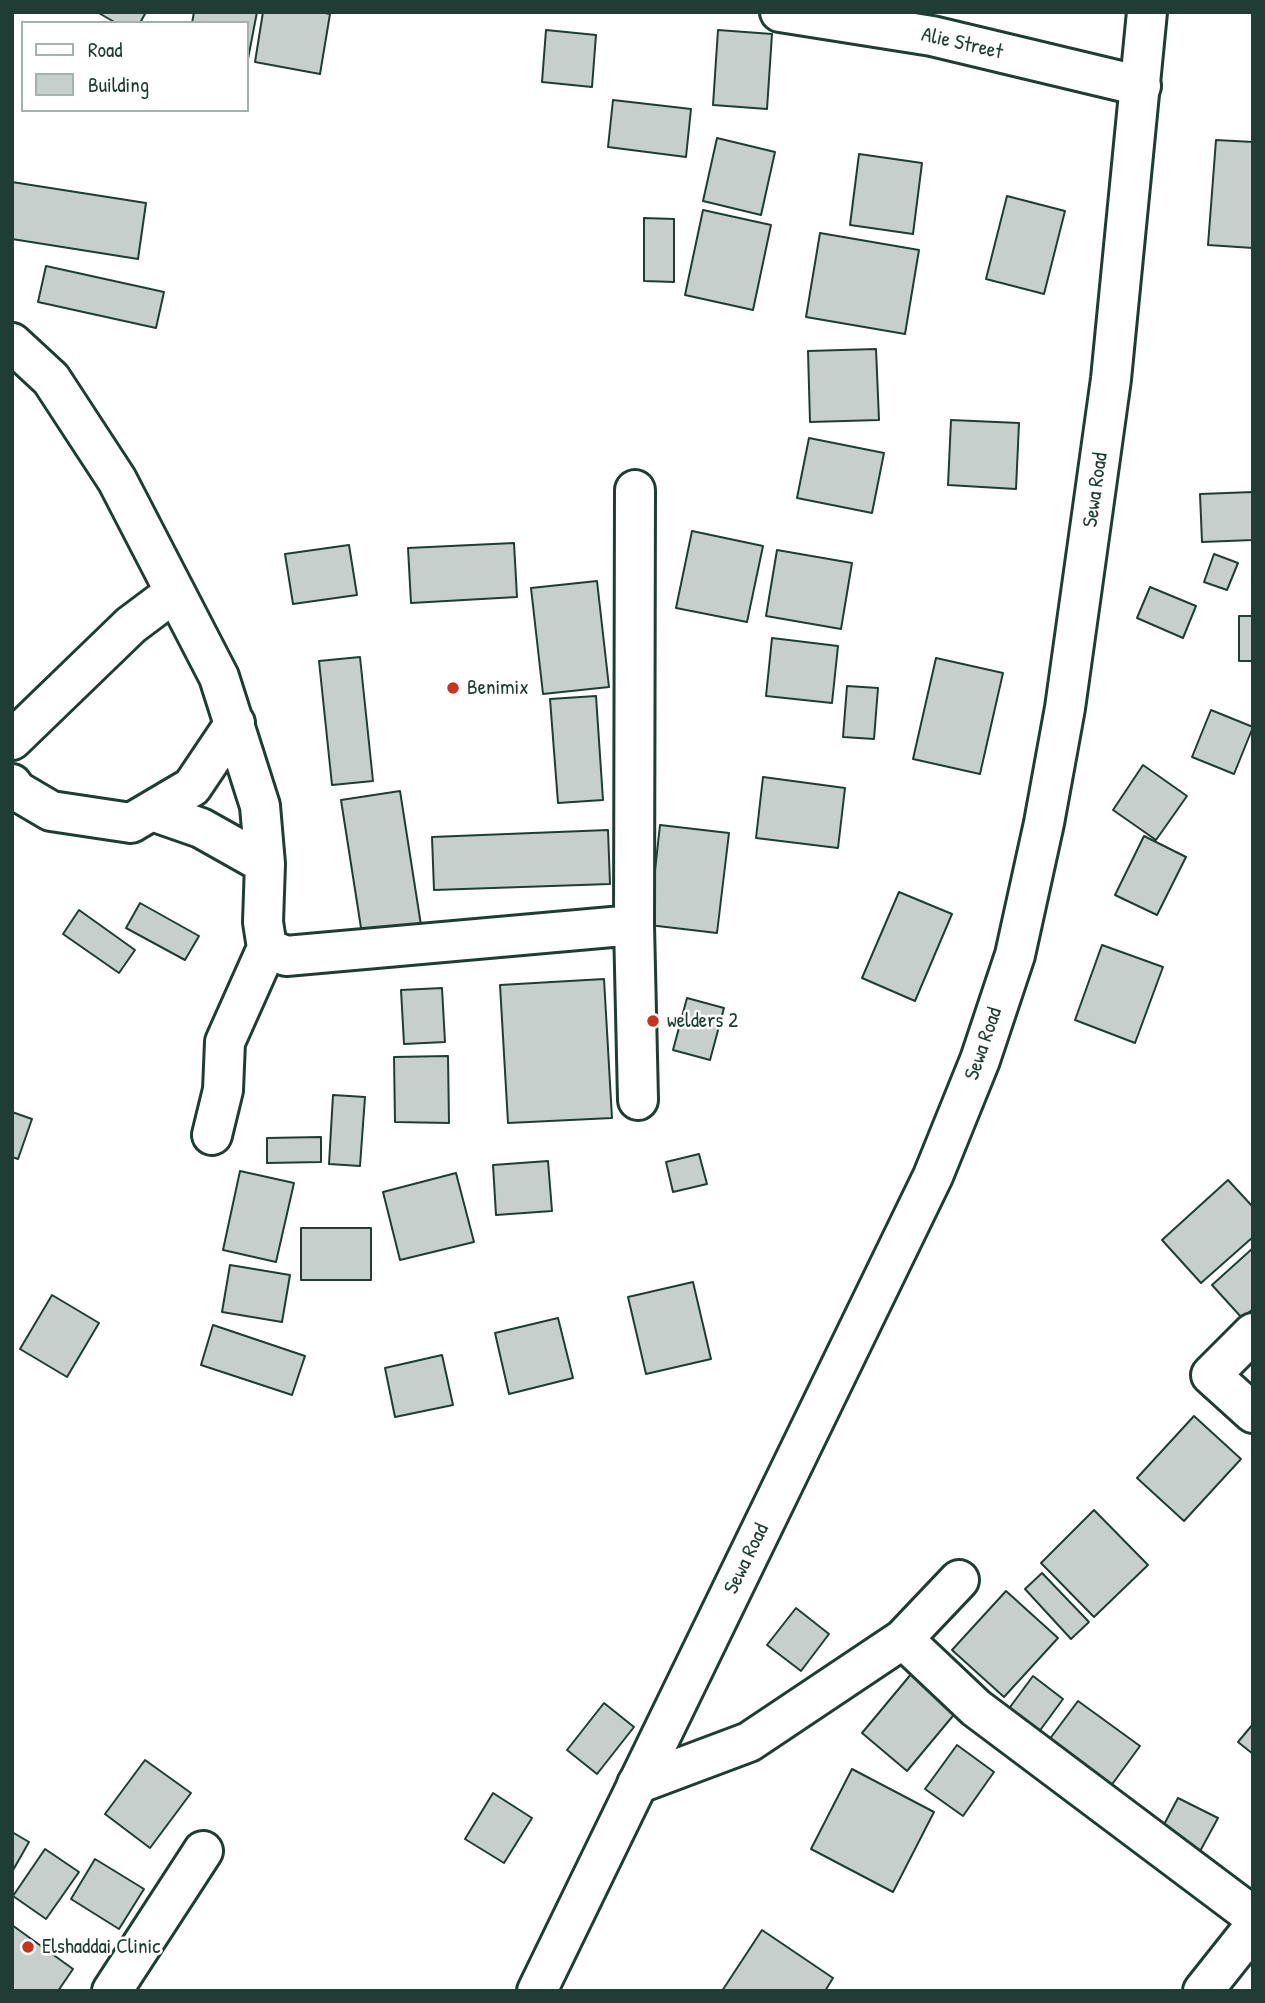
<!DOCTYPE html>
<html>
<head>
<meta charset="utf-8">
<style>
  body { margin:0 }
  #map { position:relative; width:1265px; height:2003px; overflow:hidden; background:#fff; font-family:"Patrick Hand",sans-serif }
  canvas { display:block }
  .frame { position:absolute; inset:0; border:14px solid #1f3d34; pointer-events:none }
  .legend { position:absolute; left:21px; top:21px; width:228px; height:91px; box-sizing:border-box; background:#fff; border:2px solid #a5b1ae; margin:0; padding:9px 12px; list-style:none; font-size:21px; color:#1f3d34 }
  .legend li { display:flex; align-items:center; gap:14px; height:35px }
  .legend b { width:35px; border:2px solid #a5b1ae }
</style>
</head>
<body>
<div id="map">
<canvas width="1265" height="2003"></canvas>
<div class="frame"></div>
<ul class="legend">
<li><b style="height:9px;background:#fff"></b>Road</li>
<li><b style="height:19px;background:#c7cfcc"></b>Building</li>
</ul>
</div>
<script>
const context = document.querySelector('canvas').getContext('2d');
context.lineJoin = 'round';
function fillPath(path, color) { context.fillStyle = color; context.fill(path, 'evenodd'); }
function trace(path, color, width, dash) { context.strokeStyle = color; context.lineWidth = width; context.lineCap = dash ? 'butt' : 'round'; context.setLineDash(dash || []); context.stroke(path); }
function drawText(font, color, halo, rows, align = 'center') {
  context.font = font + ' "Patrick Hand",sans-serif'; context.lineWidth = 5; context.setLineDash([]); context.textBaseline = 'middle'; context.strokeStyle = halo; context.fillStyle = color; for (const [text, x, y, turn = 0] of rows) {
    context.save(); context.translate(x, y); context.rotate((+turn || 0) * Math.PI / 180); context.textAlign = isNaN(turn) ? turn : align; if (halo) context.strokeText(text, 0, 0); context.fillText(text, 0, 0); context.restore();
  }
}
const building = new Path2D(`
  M97,12h49l-6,11h-24z
  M194,12h63l-9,47 -1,-36h-55z
  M263,12h57l10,2 -10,60 -65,-12z
  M546,30l50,5 -4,52 -50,-5z
  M718,30l54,4 -5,75 -54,-4z
  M613,100l78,9 -5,48 -78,-10z
  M717,138l58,14 -14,63 -58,-14z
  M1216,140l37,2v106l-45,-3z
  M859,154l63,9 -9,71 -63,-9z
  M12,182l134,21 -8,56 -126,-20z
  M1007,196l58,15 -21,83 -58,-15z
  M703,210l68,15 -18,85 -68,-15z
  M644,218l30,1v63l-30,-1z
  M820,233l99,17 -14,84 -99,-17z
  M46,266l118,26 -8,36 -118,-26z
  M876,349l3,71 -69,2 -2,-71z
  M951,420l68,3 -3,66 -68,-4z
  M809,438l75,15 -12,60 -75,-15z
  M1253,492v48l-51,2 -2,-48z
  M692,531l71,15 -16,76 -71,-14z
  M514,543l3,54 -106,6 -3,-55z
  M349,545l8,50 -64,9 -8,-50z
  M777,550l75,13 -11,66 -75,-13z
  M1214,554l24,9 -11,27 -23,-8z
  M597,581l12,106 -66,7 -12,-106z
  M1150,587l46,19 -13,32 -46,-20z
  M1239,616h14v45h-14z
  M772,638l66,8 -6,57 -66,-7z
  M360,657l13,124 -41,4 -13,-124z
  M936,658l67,15 -23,101 -67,-15z
  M847,686l31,2 -4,51 -31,-2z
  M596,696l7,104 -45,3 -8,-104z
  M1211,710l42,17 -19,47 -42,-17z
  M1143,765l44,31 -31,44 -43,-30z
  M763,777l82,11 -7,60 -82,-10z
  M400,791l23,147 -59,9 -23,-147z
  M660,825l69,8 -12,100 -68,-8z
  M608,830l2,54 -176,6 -2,-53z
  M1144,836l42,21 -29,58 -42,-20z
  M899,892l53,22 -37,87 -53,-23z
  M140,903l59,33 -14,24 -59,-32z
  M79,910l56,40 -16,23 -56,-39z
  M1102,945l61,22 -28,76 -60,-23z
  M604,979l8,139 -104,5 -8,-138z
  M442,988l3,54 -41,2 -3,-54z
  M687,998l37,10 -14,52 -37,-10z
  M448,1056l1,67 -54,-1 -1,-65z
  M333,1095l32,2 -5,69 -31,-2z
  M12,1112l20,7 -14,40 -6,-2z
  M321,1137v25l-54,1v-25z
  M699,1154l8,30 -34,8 -7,-30z
  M548,1161l4,50 -56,4 -3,-50z
  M240,1171l54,12 -18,79 -53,-12z
  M456,1173l18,69 -74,18 -17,-68z
  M1228,1180l25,27v30l-52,46 -39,-43z
  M301,1228h70v52h-70z
  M1253,1248v61l-11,9 -30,-33z
  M230,1265l60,10 -8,47 -60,-10z
  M693,1282l18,77 -65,15 -18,-77z
  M52,1295l47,28 -32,54 -47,-28z
  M558,1318l15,60 -64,16 -14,-61z
  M213,1325l92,31 -13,39 -91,-30z
  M442,1355l11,50 -58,12 -10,-49z
  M1194,1416l47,43 -57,62 -47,-43z
  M1094,1510l54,55 -54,52 -53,-54z
  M1042,1573l47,49 -18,17 -46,-50z
  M1006,1591l52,47 -54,59 -52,-47z
  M796,1608l33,26 -28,37 -34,-26z
  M912,1673l45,38 -50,60 -45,-38z
  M1033,1676l30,23 -30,41 -31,-22z
  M1078,1701l62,45 -35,48 -62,-46z
  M604,1703l30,24 -37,47 -30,-24z
  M1253,1724v30l-15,-12z
  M957,1745l37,27 -31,44 -38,-27z
  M145,1760l46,33 -41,55 -45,-34z
  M852,1769l82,43 -41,80 -82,-43z
  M493,1793l39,25 -28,45 -39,-24z
  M1178,1798l40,20 -20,37 -39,-21z
  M12,1832l17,10 -17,30z
  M45,1849l34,23 -33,47 -33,-23z
  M95,1859l49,30 -25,40 -48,-30z
  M12,1925l61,44 -15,22h-46z
  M762,1930l71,48 -8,13h-103z`);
fillPath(building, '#c7cfcc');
trace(building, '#1f3d34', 2);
const minor = new Path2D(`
  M780,12l152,24 209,50
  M12,343l39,36 66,101 102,197 41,129 5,58 -2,58 4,26 19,8 348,-31
  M635,490l-1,435 4,175
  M12,740l119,-115 44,-33
  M12,784l5,7 34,20 80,12 61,-36 43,-64
  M152,811l49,17 64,36
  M212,1135l11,-45 2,-48 42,-94
  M1253,1333l-42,42 42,38
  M903,1639l73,69 277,208
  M637,1784l112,-42 154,-103 56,-59
  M112,1991l91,-140
  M1203,1991l50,-63`);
const major = new Path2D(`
  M537,1991l396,-815 47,-116 35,-105 29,-132 21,-115 46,-329 36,-367`);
trace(minor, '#1f3d34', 44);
trace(major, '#1f3d34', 44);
trace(minor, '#fff', 38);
trace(major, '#fff', 38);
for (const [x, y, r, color] of [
  [453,688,7,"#c8321e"],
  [653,1021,7,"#c8321e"],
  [28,1947,7,"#c8321e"]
]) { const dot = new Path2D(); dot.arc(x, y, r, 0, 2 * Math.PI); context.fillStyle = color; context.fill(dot); trace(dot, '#fff', 2.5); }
drawText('21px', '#1f3d34', '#fff', [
  ["Alie Street",962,44,13],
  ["Sewa Road",1096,490,-82],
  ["Sewa Road",984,1044,-71],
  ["Sewa Road",747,1559,-64]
]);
drawText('21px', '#1f3d34', '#fff', [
  ["Benimix",467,688],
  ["welders 2",667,1021],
  ["Elshaddai Clinic",42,1947]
], 'left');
</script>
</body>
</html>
